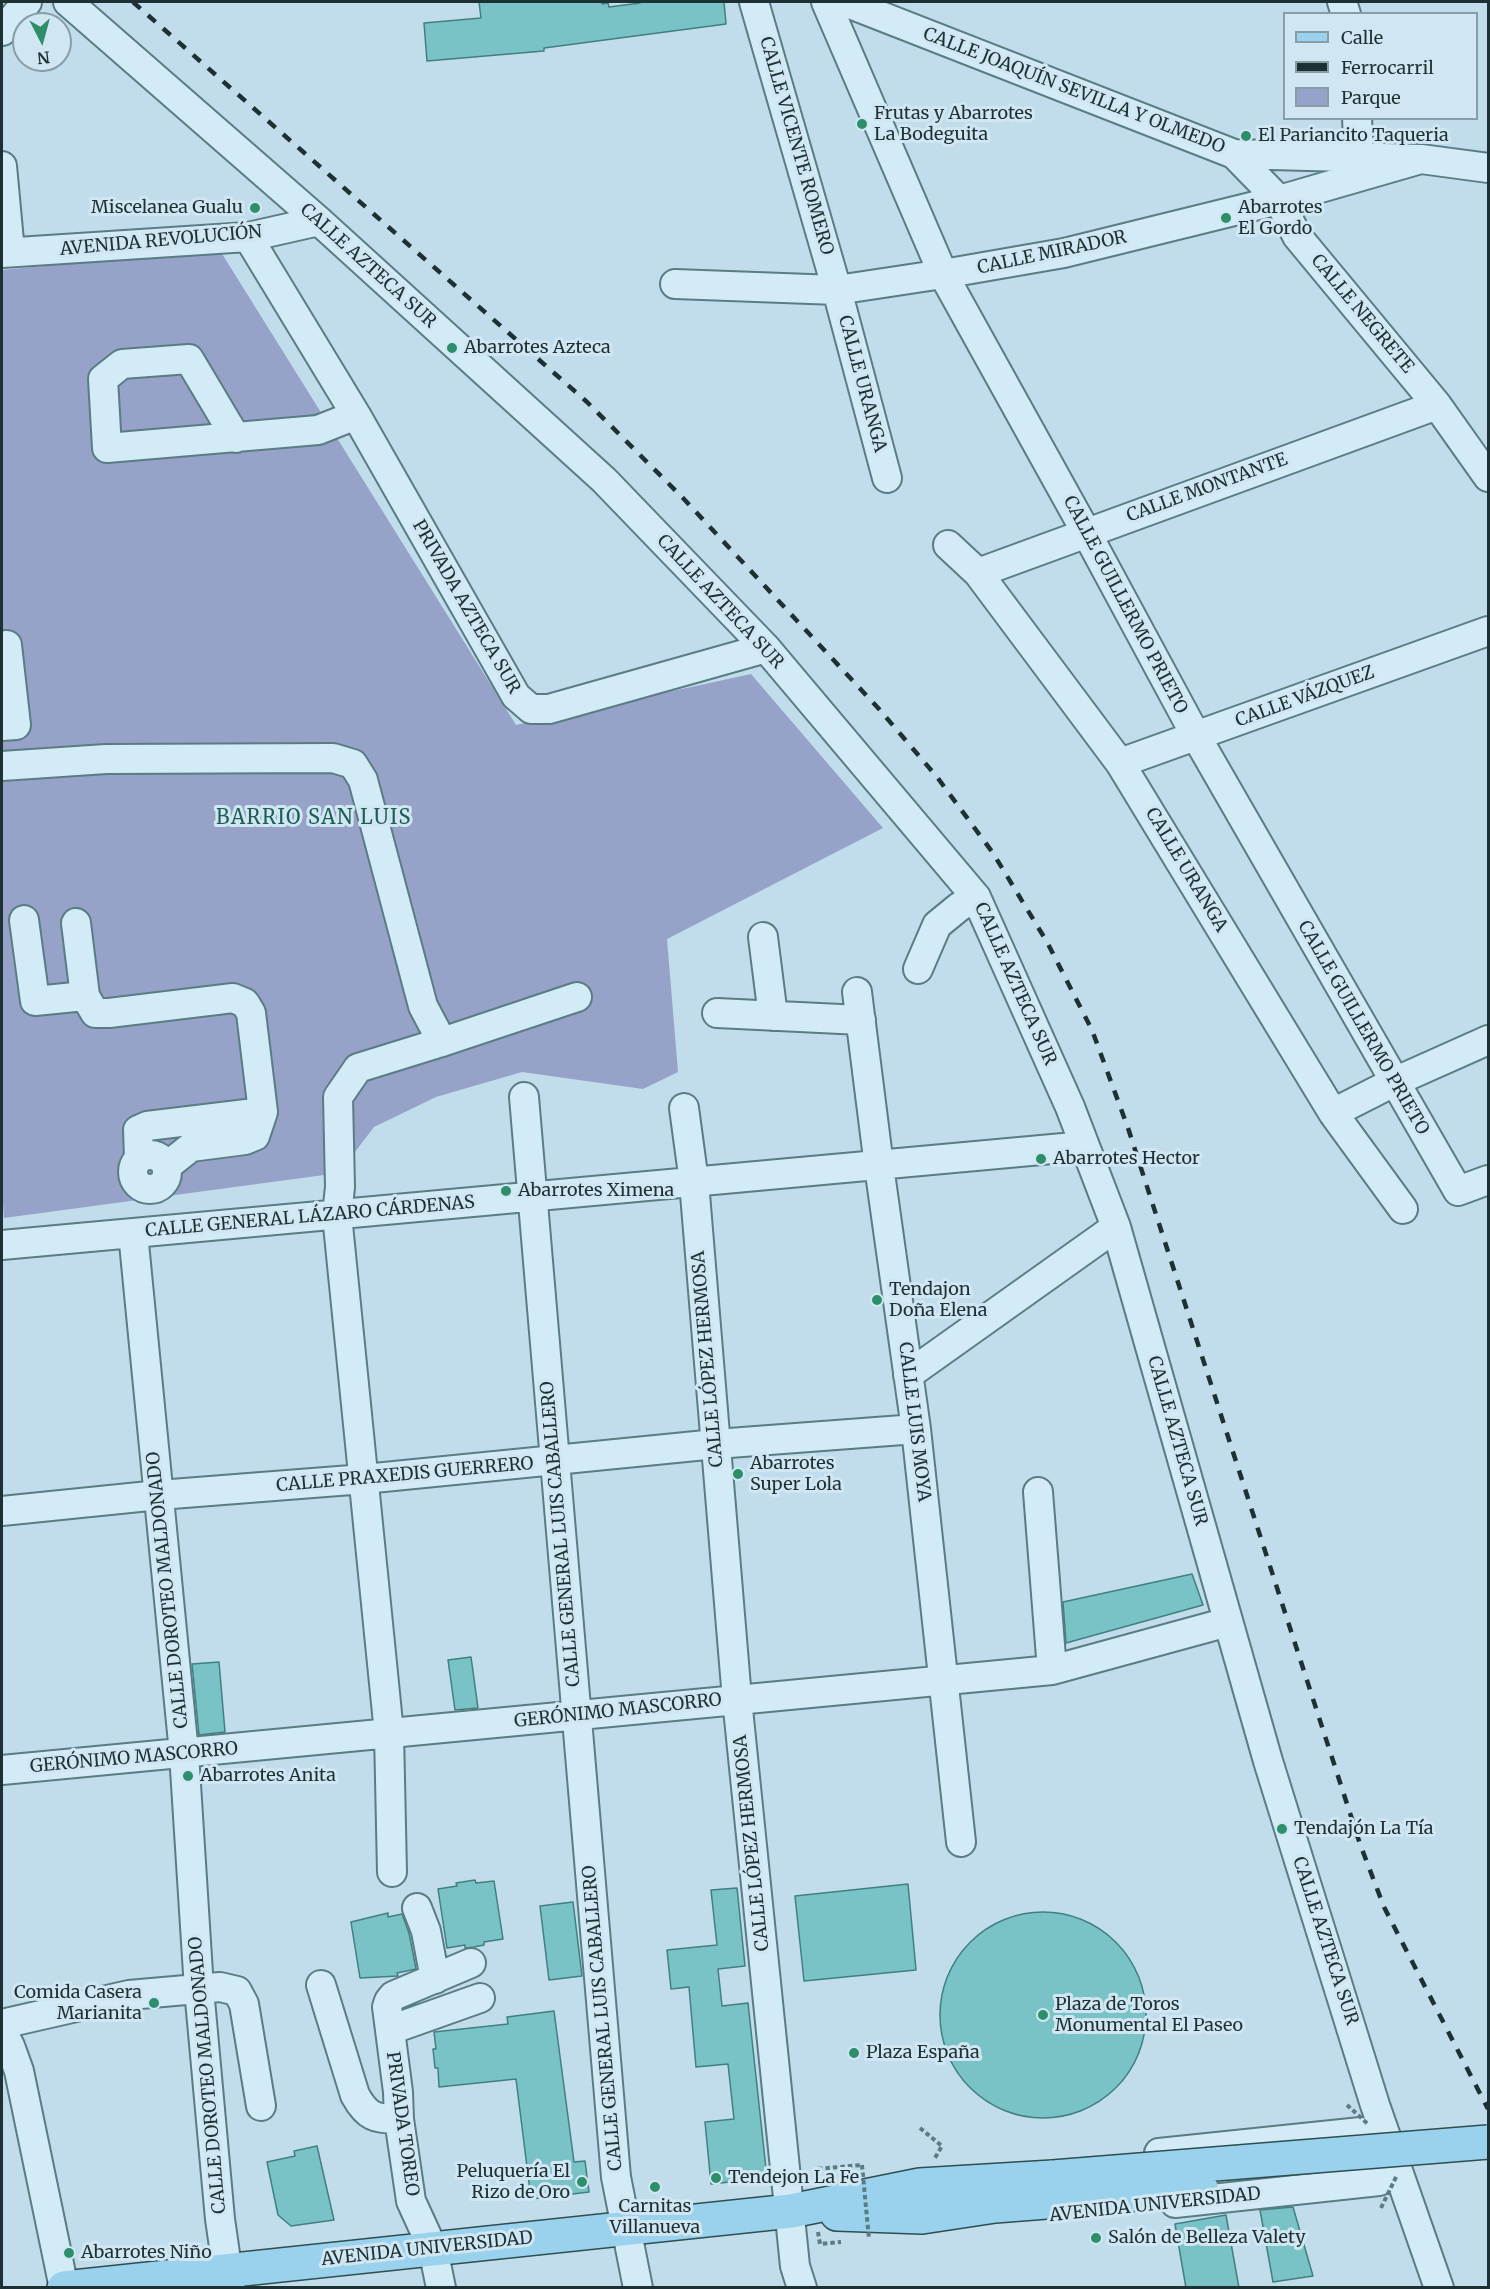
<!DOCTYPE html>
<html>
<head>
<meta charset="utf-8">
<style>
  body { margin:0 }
  #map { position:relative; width:1490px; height:2289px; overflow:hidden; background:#c1ddeb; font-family:Merriweather,serif }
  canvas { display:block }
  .frame { position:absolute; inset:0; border:3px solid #1d3134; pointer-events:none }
  .legend { position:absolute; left:1283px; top:12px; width:195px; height:108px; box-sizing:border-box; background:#d0e7f3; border:2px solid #889ea7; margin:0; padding:8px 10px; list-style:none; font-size:18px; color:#1d3134 }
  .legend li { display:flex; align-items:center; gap:12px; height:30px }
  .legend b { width:30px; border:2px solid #889ea7 }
  .north { position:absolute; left:12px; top:12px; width:60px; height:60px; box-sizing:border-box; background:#d0e7f3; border:2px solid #889ea7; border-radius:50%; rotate:174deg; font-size:16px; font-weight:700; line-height:24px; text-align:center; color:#1d3134 }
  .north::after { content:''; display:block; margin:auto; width:21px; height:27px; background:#2d8f6a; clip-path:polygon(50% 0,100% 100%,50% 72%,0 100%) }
</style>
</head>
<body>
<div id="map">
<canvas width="1490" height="2289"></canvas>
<div class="frame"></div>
<ul class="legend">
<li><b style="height:8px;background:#9ad2ed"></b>Calle</li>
<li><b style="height:8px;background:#1d3134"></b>Ferrocarril</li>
<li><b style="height:16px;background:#96a2c8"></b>Parque</li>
</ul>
<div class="north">N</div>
</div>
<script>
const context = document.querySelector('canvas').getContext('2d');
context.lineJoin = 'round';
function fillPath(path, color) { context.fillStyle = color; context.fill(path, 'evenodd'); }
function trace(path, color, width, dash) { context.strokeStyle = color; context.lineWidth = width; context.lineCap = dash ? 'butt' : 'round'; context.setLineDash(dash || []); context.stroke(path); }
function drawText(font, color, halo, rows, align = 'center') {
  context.font = font + ' Merriweather,serif'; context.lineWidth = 6; context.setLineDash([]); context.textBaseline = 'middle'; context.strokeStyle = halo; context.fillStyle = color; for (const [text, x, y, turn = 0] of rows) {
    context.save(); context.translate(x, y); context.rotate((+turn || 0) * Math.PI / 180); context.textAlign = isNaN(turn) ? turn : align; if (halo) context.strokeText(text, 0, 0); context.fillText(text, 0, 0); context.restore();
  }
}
fillPath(new Path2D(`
  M219,249l297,476 235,-51 132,154 -216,111 11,133 -35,17 -121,-17 -86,25 -62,30 -35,46 -335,45 -2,-28v-920z`), '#96a2c8');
const building = new Path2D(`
  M479,2h123v2l6,-1 1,4 31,-4 -1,-1h85l2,22 -182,24v3l-117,10 -3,-38 57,-5z
  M1192,1574l11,31 -137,38 -3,-41z
  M471,1657l7,51 -23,2 -7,-50z
  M219,1662l6,70 -26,3 -7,-71z
  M475,1880l1,3 18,-2 9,58 -19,3v3l-10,2 -9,1v-3l-18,3 -9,-59 19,-3 -1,-3z
  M908,1884l8,86 -112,11 -9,-85z
  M737,1888l8,78 -27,3 4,37 26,-3 19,175 -56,6 -6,-62 29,-3 -6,-55 -32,3 -7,-80 -18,2 -4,-39 50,-5 -6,-55z
  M573,1902l9,74 -33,4 -9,-74z
  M940 2015a103 103 0 1 1 206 0a103 103 0 1 1-206 0Z
  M388,1913v4l14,-3 7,19 7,36 -19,4 1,3 -38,2 -9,-56z
  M554,2011l20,151 11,-1 4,31 -58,7 -15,-120 -77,8 -1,-19h-3l-2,-19h3l-2,-17 74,-8 -1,-7z
  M317,2146l17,74 -43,6 -13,-11 -11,-53 28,-6 -1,-5z
  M1293,2207l20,69 -40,6 -13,-72z
  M1226,2215l13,73h-53l-11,-64z`);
fillPath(building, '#79c3c7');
trace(building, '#417f81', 1.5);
const minor = new Path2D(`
  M68,2l251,219 285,259 162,168 210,249 94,210 46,120 152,534 107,344 64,183
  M754,2l83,288 50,188
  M826,2l117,272 143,258 110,204 262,455 30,-11
  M845,2l389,152 187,5 67,9
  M1342,2l4,12
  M2,31l25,-29
  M1357,118l2,39
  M1234,154l45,46 18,36 140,169 51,72
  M2,166l8,86
  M248,237l108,178 160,281 15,13h18l217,-61
  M2,253l246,-16 71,-16
  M675,284l162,6 106,-16 121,-21 215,-53 142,-41
  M236,438l-47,-79 -67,5 -19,15 4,69 211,-18 38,-15
  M948,545l30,28 142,190 213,350 70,96
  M978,573l459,-168
  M2,726l14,-1 -9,-80
  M1120,763l368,-132
  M2,766l104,-7 227,-1 20,6 10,16 60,226 19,36
  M24,920l11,81 50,-5
  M76,923l9,73 10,17h14l124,-15 12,5 6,10 12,99 -8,24 -10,4 -54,7 -24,19
  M763,937l10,79
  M918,969l19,-44 22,-18 17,-10
  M857,992l22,174 37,263 45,413
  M717,1013l144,7
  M524,1097l92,1080 22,111
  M684,1108l10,74 43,517 58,567 7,22
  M1333,1113l61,-31 94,-42
  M133 1172a17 17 0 1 1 34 0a17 17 0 1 1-34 0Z
  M139,1158l-1,-28 9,-4 116,-14
  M133,1233l51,520 15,236 21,230 10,69
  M2,1245l1083,-99
  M908,1375l208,-148
  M1038,1492l14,178
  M2,1511l157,-16 205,-16 352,-35 200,-15
  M2,1770l1050,-100 176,-48
  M392,1872l-3,-139 -52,-518 3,-28 -2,-90 20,-29 84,-26 135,-45
  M417,1908l9,23 9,48
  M321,1985l34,110c12,22 20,24 44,24
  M2,2024l127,-29 91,-8 17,4 7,13 17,102
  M390,2030l90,-32
  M2,2031l8,15 9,25 45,217
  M1159,2153l202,-21 11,25 7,24 -204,22
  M441,2288l-8,-39 -22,-48 -12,-82 -1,-27 -11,-85 2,-6 4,-5 78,-33`);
const major = new Path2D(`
  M837,2214l85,3 73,-11 64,-5
  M64,2288l727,-77 129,-26 133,-8`);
trace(minor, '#5a7c83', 32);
trace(major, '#2e4e51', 36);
trace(new Path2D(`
  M920,2128l22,18 -7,12
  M817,2182l-1,-13 46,-4
  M818,2232l2,12 21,-2`), '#5a7c83', 4, [4.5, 3]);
trace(minor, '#d3ebf6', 28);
trace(major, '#9ad2ed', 33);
trace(new Path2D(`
  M133,2l454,400 96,96 196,211 58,68 56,76 54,89 45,88 36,98 232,716 24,63 104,202`), '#1d3134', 4.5, [10, 10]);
const majorBridge = new Path2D(`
  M1053,2177l435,-35
  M1059,2201l142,-13`);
trace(majorBridge, '#2e4e51', 36, []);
trace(new Path2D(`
  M1347,2105l22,20
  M862,2165l7,74
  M1381,2208l16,-33`), '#5a7c83', 4, [4.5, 3]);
trace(majorBridge, '#9ad2ed', 33);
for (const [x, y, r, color] of [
  [862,124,6,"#2d8f6a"],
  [1246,136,6,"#2d8f6a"],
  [255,208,6,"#2d8f6a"],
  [1226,218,6,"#2d8f6a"],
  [452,348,6,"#2d8f6a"],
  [1041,1159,6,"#2d8f6a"],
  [506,1191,6,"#2d8f6a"],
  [877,1300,6,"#2d8f6a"],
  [738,1474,6,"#2d8f6a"],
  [188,1776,6,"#2d8f6a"],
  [1282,1829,6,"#2d8f6a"],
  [154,2003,6,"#2d8f6a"],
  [1043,2015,6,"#2d8f6a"],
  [854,2053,6,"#2d8f6a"],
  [716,2178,6,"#2d8f6a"],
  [582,2182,6,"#2d8f6a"],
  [655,2187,6,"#2d8f6a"],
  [1096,2238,6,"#2d8f6a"],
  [69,2253,6,"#2d8f6a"]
]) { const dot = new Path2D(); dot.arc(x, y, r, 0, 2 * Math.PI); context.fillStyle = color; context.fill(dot); trace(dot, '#d0e7f3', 2); }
drawText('18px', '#1d3134', '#d0e7f3', [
  ["CALLE JOAQUÍN SEVILLA Y OLMEDO",1074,91,21],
  ["CALLE VICENTE ROMERO",796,146,74],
  ["AVENIDA REVOLUCIÓN",161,241,-5],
  ["CALLE MIRADOR",1052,253,-12],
  ["CALLE AZTECA SUR",368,266,42],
  ["CALLE NEGRETE",1362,314,50],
  ["CALLE URANGA",862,384,75],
  ["CALLE MONTANTE",1207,488,-20],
  ["CALLE AZTECA SUR",720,602,47],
  ["CALLE GUILLERMO PRIETO",1125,605,62],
  ["PRIVADA AZTECA SUR",466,607,60],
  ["CALLE VÁZQUEZ",1305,697,-20],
  ["CALLE URANGA",1186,870,59],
  ["CALLE AZTECA SUR",1015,984,66],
  ["CALLE GUILLERMO PRIETO",1363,1028,60],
  ["CALLE GENERAL LÁZARO CÁRDENAS",310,1217,-5],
  ["CALLE LÓPEZ HERMOSA",708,1359,-95],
  ["CALLE LUIS MOYA",914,1422,83],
  ["CALLE AZTECA SUR",1177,1441,74],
  ["CALLE PRAXEDIS GUERRERO",405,1475,-5],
  ["CALLE GENERAL LUIS CABALLERO",561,1534,-95],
  ["CALLE DOROTEO MALDONADO",168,1590,-96],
  ["GERÓNIMO MASCORRO",618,1711,-6],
  ["GERÓNIMO MASCORRO",134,1758,-5],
  ["CALLE LÓPEZ HERMOSA",752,1843,-96],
  ["CALLE AZTECA SUR",1325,1941,72],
  ["CALLE GENERAL LUIS CABALLERO",603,2018,-95],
  ["CALLE DOROTEO MALDONADO",208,2075,-95],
  ["PRIVADA TOREO",402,2124,82],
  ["AVENIDA UNIVERSIDAD",1155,2205,-6],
  ["AVENIDA UNIVERSIDAD",427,2249,-6]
]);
drawText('18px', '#1d3134', '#d0e7f3', [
  ["Frutas y Abarrotes",874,114],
  ["La Bodeguita",874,135],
  ["El Pariancito Taqueria",1258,136],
  ["Miscelanea Gualu",243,208,"right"],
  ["Abarrotes",1238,208],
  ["El Gordo",1238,229],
  ["Abarrotes Azteca",464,348],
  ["Abarrotes Hector",1053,1159],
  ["Abarrotes Ximena",518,1191],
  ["Tendajon",889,1290],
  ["Doña Elena",889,1311],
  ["Abarrotes",750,1464],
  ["Super Lola",750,1485],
  ["Abarrotes Anita",200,1776],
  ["Tendajón La Tía",1294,1829],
  ["Comida Casera",142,1993,"right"],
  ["Marianita",142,2014,"right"],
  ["Plaza de Toros",1055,2005],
  ["Monumental El Paseo",1055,2026],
  ["Plaza España",866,2053],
  ["Peluquería El",570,2172,"right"],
  ["Rizo de Oro",570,2193,"right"],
  ["Tendejon La Fe",728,2178],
  ["Carnitas",655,2207,"center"],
  ["Villanueva",655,2228,"center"],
  ["Salón de Belleza Valety",1108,2238],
  ["Abarrotes Niño",81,2253]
], 'left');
context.letterSpacing = '1.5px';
drawText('20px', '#1f5e54', '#d0e7f3', [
  ["BARRIO SAN LUIS",314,818]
]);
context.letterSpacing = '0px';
</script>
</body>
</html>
